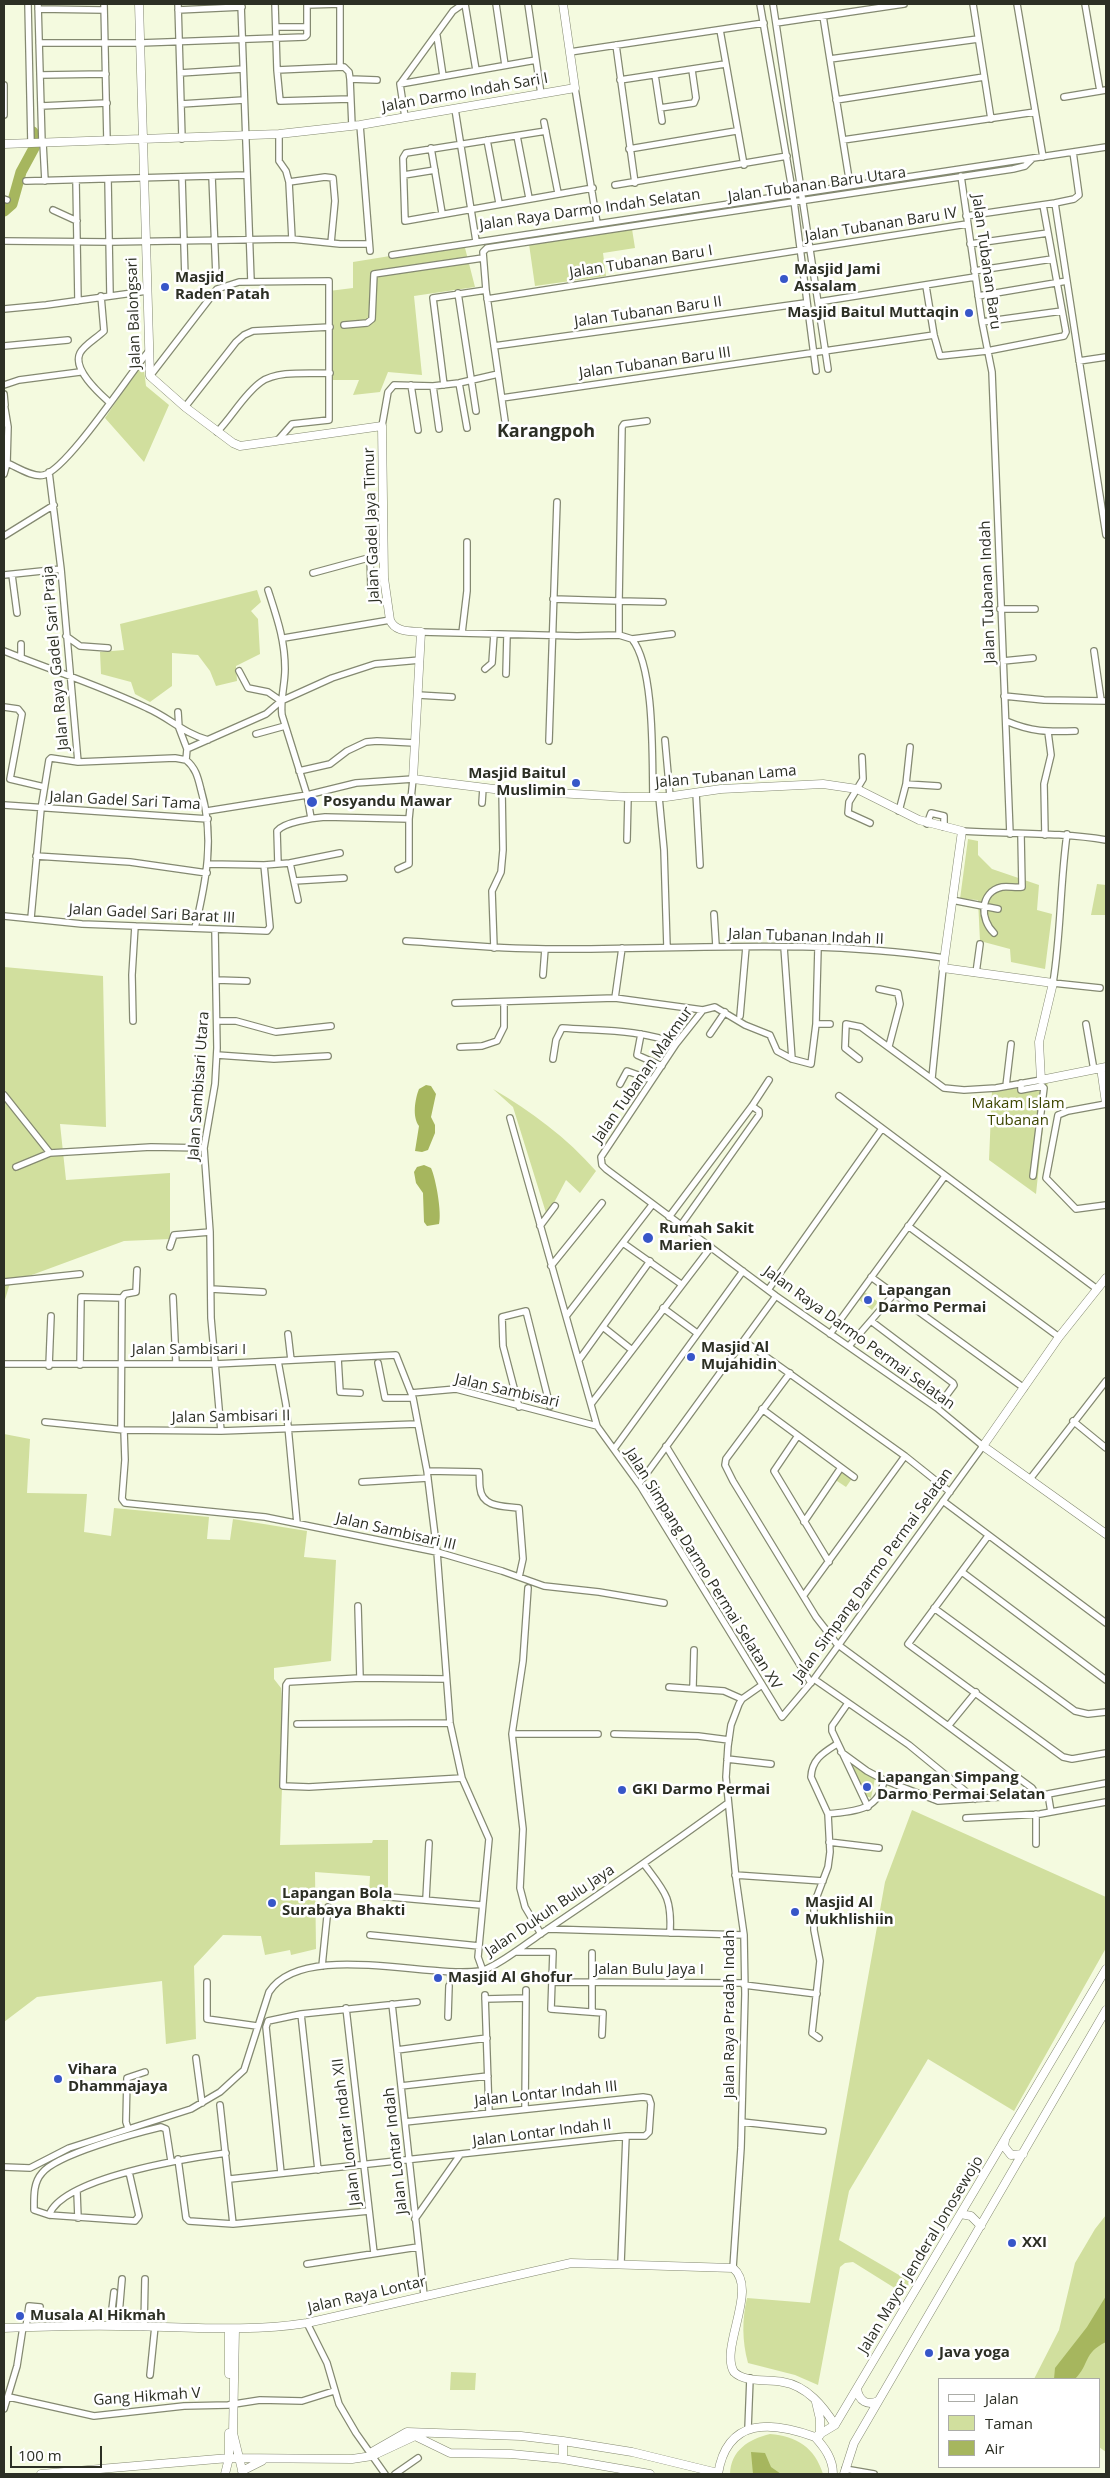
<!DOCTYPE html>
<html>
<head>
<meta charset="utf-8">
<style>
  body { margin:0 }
  #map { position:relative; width:1110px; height:2478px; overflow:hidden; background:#f4fadf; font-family:"Open Sans",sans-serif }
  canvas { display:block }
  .frame { position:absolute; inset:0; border:5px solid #2c2f24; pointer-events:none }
  .legend { position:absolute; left:938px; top:2378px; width:162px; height:90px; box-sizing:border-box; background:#fff; border:1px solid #abaca7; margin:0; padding:6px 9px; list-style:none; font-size:15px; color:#2c2f24 }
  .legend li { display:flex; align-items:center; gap:10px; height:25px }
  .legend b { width:25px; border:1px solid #abaca7 }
  .scale { position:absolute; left:10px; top:2446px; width:92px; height:22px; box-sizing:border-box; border:2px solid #2c2f24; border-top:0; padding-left:6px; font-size:15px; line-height:18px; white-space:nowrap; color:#2c2f24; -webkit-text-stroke:4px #fff; paint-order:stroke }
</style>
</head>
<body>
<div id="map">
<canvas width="1110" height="2478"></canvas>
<div class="frame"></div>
<ul class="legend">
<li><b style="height:6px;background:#fff"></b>Jalan</li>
<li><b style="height:14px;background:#d1df9e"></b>Taman</li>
<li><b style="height:14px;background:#a6b65e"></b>Air</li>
</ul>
<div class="scale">100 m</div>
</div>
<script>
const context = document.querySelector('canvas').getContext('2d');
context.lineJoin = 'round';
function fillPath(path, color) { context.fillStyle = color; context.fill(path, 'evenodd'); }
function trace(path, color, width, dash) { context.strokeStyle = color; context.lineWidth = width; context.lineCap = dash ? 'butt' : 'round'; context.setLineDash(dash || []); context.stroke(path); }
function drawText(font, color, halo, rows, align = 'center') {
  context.font = font + ' "Open Sans",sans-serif'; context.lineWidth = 5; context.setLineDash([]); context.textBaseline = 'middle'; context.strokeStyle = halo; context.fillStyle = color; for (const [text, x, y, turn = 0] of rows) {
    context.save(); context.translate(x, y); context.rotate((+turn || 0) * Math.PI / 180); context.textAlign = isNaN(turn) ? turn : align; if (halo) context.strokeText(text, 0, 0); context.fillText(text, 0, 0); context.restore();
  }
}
fillPath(new Path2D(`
  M632,229l3,19 -32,5 3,23 -71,10 -6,-42z
  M464,244l11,43 -61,9 8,79 -34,-3 -8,20 -27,3 6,-15h-26l-4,-89 24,-3v-26z
  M143,362l3,24 23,19 -25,57 -39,-44z
  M257,590l4,12 -10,9 7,8 2,35 -24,12 1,15 -21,5 -6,-15 -12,-16 -26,-2v33l-22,16 -15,-8 -4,-12 -30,-8 -1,-22 24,-2 -4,-26z
  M968,839l10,2v14l14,14 47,16 -2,25 15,4 -7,55 -34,-7 -1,-13 -30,-8 -2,-41 -18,-1z
  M1097,884l9,1v30h-15z
  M4,967l99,9 3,151 -46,-3 6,56 104,-7v66l-46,2 -114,42 -6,20z
  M1048,1080l-12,114 -47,-34 3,-70z
  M493,1089c38,22 74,49 103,82l-16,22 -14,-13 -19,36 -34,-109z
  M863,1291l15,11 -6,8 -14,-11z
  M4,1434l26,5 -3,54 60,1 -3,38 27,4 3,-28 95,9 -2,22 23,1 3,-21 74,12 -3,26 32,3 -5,101 -57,7v11l7,9 3,42 -4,115 92,-2 1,-3h15v55l-19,-2 1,-17 -55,-4 1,77 -25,6 -1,-5 -25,5 -4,-19 -38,-1 -29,31 2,73 -30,5 -4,-63 -125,16 -33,25z
  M842,1472l11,5 -7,10 -12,-8z
  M848,1760l27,18 -4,20 -5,-2z
  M912,1810l194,87v51l-92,163 -86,-52 -79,132 -10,49 72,42 -10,10 -48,-30 -8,1 -5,4 -22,118 -23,-10 -47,-12c-6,-22 -6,-44 -1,-65l63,5 75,-421z
  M1106,2215v237l-7,-5v-68h-65l25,-49 16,-67 20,-34z
  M451,2372l25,1 -1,17h-25z
  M770,2434c27,2 45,14 53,40h-93c1,-24 19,-35 40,-40z`), '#d1df9e');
fillPath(new Path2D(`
  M426,1085l5,1 5,8 -5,23 4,8v8l-7,17 -6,2 -7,-1 4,-25c-7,-9 -4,-27 0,-37z
  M424,1165l7,3c5,11 11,45 8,56l-12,2 -3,-4 -1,-29 -7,-10 -2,-11 3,-5z
  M1106,2296v46c-23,11 -16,22 -31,37h-21l1,-11 32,-41z
  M751,2452l14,1 6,14 10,7h-28z`), '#a6b65e');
trace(new Path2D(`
  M4,211l8,-7 9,-32 13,-24 -1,-16`), '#a6b65e', 11);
trace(new Path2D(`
  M449,1986v-11`), '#ccd1ba', 5.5, [5.5, 3]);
const street = new Path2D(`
  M28,4l3,139
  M38,4l4,139
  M104,4l3,137
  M178,4l4,135
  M241,4l10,277
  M275,4l2,66 3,31 70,-2
  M465,4l11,66
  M496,4l9,61
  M528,4l13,90
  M760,4l34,197 22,170
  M773,4l55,365
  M973,4l18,115
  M1017,4l26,153
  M1085,4l15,87
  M307,5l33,-1
  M38,9l66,1
  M178,10l64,-3
  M823,16l27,169
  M776,23l128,-19
  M276,27h31
  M720,30l24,135
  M437,36l6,40
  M39,43h101l165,-6 2,-2v-31
  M616,45l19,138
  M570,52l194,-29
  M830,59l148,-20
  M340,66v-62
  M277,70l67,-3 5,5 1,7 2,47
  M180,73l63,-4
  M40,75l66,-1
  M655,75l5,33 34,-5 2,-5 -4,-28
  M350,79l27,1
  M620,80l105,-16
  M400,84l136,-24
  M4,85v30
  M575,88l22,135
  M1064,97l42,-7
  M836,100l148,-23
  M181,104l63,-4
  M41,106l66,-3
  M660,108l2,13
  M455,109l21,132
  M405,117l-5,-33 53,-73 10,-7
  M544,122l14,71
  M360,125l10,126
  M546,131l-140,22 -3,5 2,63 188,-33
  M279,134v27l7,10 3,11 3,57
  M517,136l12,62
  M487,140l12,63
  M843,140l192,-28
  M43,143l2,38
  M431,148l11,65
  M629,149l107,-18
  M1073,152l6,43 -5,4 -19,4 51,332
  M404,175l31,-5
  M212,176l4,100
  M961,176l21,146 10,50 18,462
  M182,177l3,101
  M108,179l2,116
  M76,180l2,121
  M26,181l220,-6
  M289,182l36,-5 8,1 2,23 -4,42
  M615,185l172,-29
  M4,199l3,1
  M53,210l24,11
  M966,216l89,-13
  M4,241l106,1 182,-3 48,5h29
  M970,244l78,-11
  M392,255l714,-108
  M974,271l78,-12
  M926,286l8,49 6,21 47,-5 77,-15 2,-4 -23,-127
  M458,293l18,118
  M101,296l3,35c-7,7 -20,14 -24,22 -8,16 19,40 29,49
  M978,296l89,-15
  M487,299l480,-75
  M818,302l157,-25
  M4,309l42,-4 101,-14
  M982,322l80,-11
  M344,325l23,-2 5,-4 2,-45 109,-16
  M4,346l64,-6
  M494,346l311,-43
  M1079,361l27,-4
  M150,376l67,-87 22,-7 90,-1v139l-37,4 -14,16
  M459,383l8,45
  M4,385l15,-5 61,-8
  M411,385l7,45
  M444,385l-11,-87 53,-8
  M433,386l6,43
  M4,394l1,11
  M502,398l432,-63
  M4,403l4,24 -1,36c10,4 26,15 37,12 24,-7 84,-99 104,-123
  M185,407l51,-65 8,-7 9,-4 77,-4
  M505,421l-19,-131 -3,-38 4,-4 526,-79 12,-3 7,-7
  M382,426l6,-34 6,-7 39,1 26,-3 39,-9
  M217,432c15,-15 27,-38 44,-50 17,-12 49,-8 69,-9
  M49,472l12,97 17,193
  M4,474l3,-11
  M4,536l50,-31
  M370,557l1,31
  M313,573l70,-19
  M4,575l57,-6
  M12,575l5,38
  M268,590c9,28 17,50 17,79 0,16 -5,31 -3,46l25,80 4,23
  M553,599l66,2 3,-174 2,-3 23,-3
  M1000,609h35
  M421,632l156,4 42,-1 13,4c23,29 20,120 21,158
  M462,633l5,-42v-49
  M619,635v-34l44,1
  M66,636l14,10 28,2
  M284,638l106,-18
  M632,639l40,-5
  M21,644v14
  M4,651c47,19 97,35 143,57 23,10 36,25 61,32
  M1094,651l7,49
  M1003,661l30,-3
  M485,669l7,-6 2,-29
  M239,671l9,17 20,4 13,9
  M506,674l1,-39
  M418,695l34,2
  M1004,696l40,4 62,1
  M4,707l14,2 4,5 -12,65 34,8
  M178,712l1,16 8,21
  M1006,721c26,11 41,11 69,10
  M256,734l29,-8
  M665,740l5,56
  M549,741l8,-239
  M862,757l1,22 -14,23 -1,11 22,10
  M186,760l1,-11 79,-35 15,-13 51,-23 43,-14 45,-4
  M186,760c10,8 12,18 15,30 14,47 5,92 -6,138
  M299,771l31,-7 17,-13 19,-9 11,-1 38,2
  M906,784l32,2
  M696,793l4,72
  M659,797l5,53 3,97
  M482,803l1,-15
  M4,805l204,14
  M207,811l100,-16 49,-12 57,-4 -4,40v45l-11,5
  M899,811l7,-27 4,-37
  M927,824l4,-11 13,3v11
  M962,831c48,3 98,1 144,9
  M1067,834c-7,50 -6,100 -14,149l47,5
  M1045,835l-1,-51 7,-29 -3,-23
  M627,840l1,-43
  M36,856l94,6 77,11
  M290,863l8,37
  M208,864l56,1 26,-2 50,-10
  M278,864l-1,-33c7,-9 36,-13 48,-14l84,2
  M294,881l50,-3
  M952,900l46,9
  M714,914l2,32
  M4,916l78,8 185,7 3,-4 -6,-62
  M31,918l10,-109 8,-49 2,-2 27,4 97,-4 11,2
  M215,930l2,118 -2,36 -11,64 6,84 1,86 10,113
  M994,933c-14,-13 -15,-41 8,-46 6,-1 14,1 20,0l-1,-52
  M406,941c46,3 93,8 140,8 133,1 266,-11 398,9
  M784,947l8,112
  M494,948l-2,-57 9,-19 2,-22 -1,-60
  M976,973l4,-29
  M543,975l2,-26
  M216,980l31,1
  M879,989l19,4 2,11 -11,42
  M615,998l7,-50
  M455,1003l160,-5 88,12
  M740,1016l6,-69
  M133,1021l-1,-46 3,-49
  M218,1021h18l40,11 55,-6
  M816,1024h14
  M1086,1024l8,46
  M641,1034l-4,21 25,11
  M710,1034l15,-22
  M460,1047l22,-1 15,-5 7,-14v-25
  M217,1055l57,4 54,-3
  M553,1059l3,-19 6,-12c38,3 79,1 114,16
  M859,1059l-14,-11 1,-24 15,3 83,61 20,2 32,-2 45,-8
  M932,1078l11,-110
  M1021,1083v7l21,-4 2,2 -11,88
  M620,1084l7,-13 25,9
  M1006,1086l5,-42
  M4,1095l46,58
  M839,1096l258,193
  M1106,1104l-38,7 -10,4 -12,63 30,31 30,-4
  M510,1118l87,308 44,61 141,230 32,-38 169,-233 -46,-38 -161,-112 -170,-127 -4,-4 -1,-8 75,-113 27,-34 12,-3 30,18 25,10 7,16 15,8 19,5 5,-40 2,-76
  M16,1167l34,-14 101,-6 53,1
  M669,1217l83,-111 17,-26
  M681,1225l78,-110v-4l-7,-5
  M540,1226l15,-20
  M908,1226l151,111
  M623,1243l58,41
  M170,1247l4,-12 36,-3
  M551,1266l51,-63
  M871,1277l153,111
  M4,1282l76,-8
  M211,1289l52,3
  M768,1290l113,-160
  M173,1297l3,66
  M663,1308l34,25
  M567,1315l85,-110
  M871,1321l82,62 1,2 -17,23
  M603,1327l29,23
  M288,1334l3,26
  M830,1334l115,-158
  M744,1341l161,115 45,36
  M849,1346l45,-52
  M338,1358l2,34 20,1
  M579,1360l71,-99
  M278,1361l8,44 11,118
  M378,1363l7,35h28
  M4,1364h211l181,-9 17,43 14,73 10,81 13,171 12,55 27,61 -11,118 5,14
  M80,1365l1,-68 41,1
  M49,1366l2,-50
  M790,1373l-64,86 -1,6 8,16 83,136 21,27 195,144 4,6
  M411,1393l45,-4 141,37
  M591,1404l120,-157
  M519,1407l-16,-61 -1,-29 24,-6 24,95
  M762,1409l92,68
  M1073,1421l33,27
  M45,1422l79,8 97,1 196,-7
  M121,1429l1,-131 3,-4 11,-2 1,-22
  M124,1430l1,30 -3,39 3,4 140,14 172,35 65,19 42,15 55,6 65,11
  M797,1437l-23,34 55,91
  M666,1446l145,237
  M614,1449l129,-178
  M427,1471l52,1c1,5 0,11 1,16 2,20 24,18 39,20l4,51 -4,18
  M1030,1479l76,-98
  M362,1482l66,-4
  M639,1484l137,-188
  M943,1501l163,122
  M804,1522l36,-53
  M988,1536l-80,108 155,113 9,2 34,-6
  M962,1572l144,108
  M528,1588l-5,73 -11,73 11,95 -3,59 5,19 16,27
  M804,1595l101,-139
  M358,1606l2,72
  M934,1608l141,103 13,3 18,-2
  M446,1679l-86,-1 -72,4 -2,3 -3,101 26,1 153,-9
  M814,1679l95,66 66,54
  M669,1687l55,4 18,8
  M693,1687l1,-37
  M848,1703l-16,23v5l36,76
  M297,1724l153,-1
  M949,1725l27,-33
  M512,1734h86
  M614,1734l84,2 31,4
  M841,1752l26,19 17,9 54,21 110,-7 58,-11
  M727,1759l44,5
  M1048,1794l3,18
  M828,1814c27,-3 51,-3 56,-34
  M966,1818l74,-4 66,-12
  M829,1842l50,6
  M1036,1844v-30
  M644,1864c21,28 28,33 26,69
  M735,1875l88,6
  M378,1896l103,9
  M426,1899l3,-56
  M548,1929l196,6
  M370,1935l109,11
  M515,1952h38l-2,57 52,4 -1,22
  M322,1966l6,-59
  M207,1982v37l50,7
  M553,1982l191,1
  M744,1985l73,9
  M485,1995l4,118
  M485,1999l41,-1
  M392,2004l32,291
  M346,2008l28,245
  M592,2012v-59
  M301,2014l17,156
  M448,2017l1,-31
  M819,2038l-7,-5 8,-72 -6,-31v-26l14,-37 2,-15 -2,-38 -17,-37c1,-18 12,-24 26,-33
  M397,2050l90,-12
  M196,2058l6,45
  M401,2086l87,-10
  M220,2105l13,119
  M525,2109l1,-119
  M742,2122l81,9
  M128,2128l-2,-6 1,-44 18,-6
  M178,2159l8,59 3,3 44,3 136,-13
  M4,2167l26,1 39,-20 122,-39 29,-17 24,-22 25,-78c33,-52 159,-13 211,-21 14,-2 46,-27 59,-36 64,-43 127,-87 189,-132
  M129,2172l10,44 -4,5 -86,-6 -15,-5c0,-13 -1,-27 8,-37 15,-19 94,-40 119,-46l5,2 5,32
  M281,2173l-15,-146 2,-6 33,-7 116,-12
  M230,2179l396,-43h19l4,-4 2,-28 -2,-6 -6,-1 -238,25
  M77,2192l1,26
  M49,2215c14,-38 140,-57 177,-62
  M415,2219l45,-64
  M621,2263l5,-127
  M307,2264l111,-17
  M733,2268l8,-120 4,-154 -1,-59 -8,-56 -10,-102 2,-31 3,-21 8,-21 3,-5 20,-14
  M307,2323l20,40 12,41 17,29 29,41
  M110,2326l4,-34
  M118,2326l4,-47
  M26,2327l3,-21 11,1
  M144,2327l1,-48
  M150,2375l5,-49
  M9,2397l85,19 90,-10 44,-1 32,-5 42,1 32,-10
  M4,2409l13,-43 6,-39
  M748,2429l2,-51
  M845,2469l29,5
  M395,2474l23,-16`);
const secondary = new Path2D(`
  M139,4l11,372 35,31 48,36 7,3 142,-20 2,152 6,42c5,12 19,11 31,12l-8,147 89,11 126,7h38l55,-8 102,-5 34,5 62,31 43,11 -19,137 110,15 -14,59 2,38 65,-13
  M4,144l275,-10 81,-9 215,-37 -12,-84
  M1101,1068l5,35
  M1106,1278l-47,59 -76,109 123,88
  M1005,2140l-1,6 7,9 12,-1
  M961,2214l10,2 10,10
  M4,2328c38,-1 76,-3 114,-2 63,0 126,7 189,-3l264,-60 162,5c26,21 -14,80 1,104 11,11 35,7 49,10 24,4 40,24 52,43
  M235,2329l-2,104 10,41
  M229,2374v-45
  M857,2389c2,12 10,17 21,12
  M816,2402l4,17v16
  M815,2437c10,11 18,22 18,37
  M372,2452l35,-20 114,4 42,5 69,11 86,21
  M563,2459v-18
  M242,2471l20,-10
  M41,2474l188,-16 123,1 20,-3 43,-20 35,17 61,1 52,5 87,15
  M225,2474l4,-16v-25
  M718,2474c9,-57 54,-53 97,-37l20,-12 271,-456
  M844,2474l10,-31 252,-433`);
trace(street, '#848971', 8);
trace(secondary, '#848971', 9);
trace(street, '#fff', 5.5);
trace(secondary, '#fff', 8);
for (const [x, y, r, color] of [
  [784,279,5,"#3756c8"],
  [165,287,5,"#3756c8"],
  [969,313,5,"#3756c8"],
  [576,783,5,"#3756c8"],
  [312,802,6,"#3756c8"],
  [648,1238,6,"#3756c8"],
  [868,1300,5,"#3756c8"],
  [691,1357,5,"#3756c8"],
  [867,1787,5,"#3756c8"],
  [622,1790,5,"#3756c8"],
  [272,1903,5,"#3756c8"],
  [795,1912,5,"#3756c8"],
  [438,1978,5,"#3756c8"],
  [58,2079,5,"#3756c8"],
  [1012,2243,5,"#3756c8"],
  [20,2316,5,"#3756c8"],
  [929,2353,5,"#3756c8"]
]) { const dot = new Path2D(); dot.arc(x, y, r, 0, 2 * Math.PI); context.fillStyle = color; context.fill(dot); trace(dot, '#fff', 2); }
drawText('15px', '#2c2f24', '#fff', [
  ["Jalan Darmo Indah Sari I",465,93,-10],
  ["Jalan Tubanan Baru Utara",817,185,-8],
  ["Jalan Raya Darmo Indah Selatan",590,210,-8],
  ["Jalan Tubanan Baru IV",881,225,-9],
  ["Jalan Tubanan Baru I",641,262,-9],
  ["Jalan Tubanan Baru",986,262,82],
  ["Jalan Tubanan Baru II",648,312,-8],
  ["Jalan Balongsari",134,313,-92],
  ["Jalan Tubanan Baru III",655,363,-8],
  ["Jalan Gadel Jaya Timur",372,525,-92],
  ["Jalan Tubanan Indah",988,592,-92],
  ["Jalan Raya Gadel Sari Praja",56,658,-95],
  ["Jalan Tubanan Lama",726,777,-5],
  ["Jalan Gadel Sari Tama",125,801,3],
  ["Jalan Gadel Sari Barat III",152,914,3],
  ["Jalan Tubanan Indah II",806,937,2],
  ["Jalan Tubanan Makmur",643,1075,-55],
  ["Jalan Sambisari Utara",199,1086,-86],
  ["Jalan Raya Darmo Permai Selatan",859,1338,36],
  ["Jalan Sambisari I",189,1350],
  ["Jalan Sambisari",507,1391,13],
  ["Jalan Sambisari II",231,1417,-1],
  ["Jalan Sambisari III",396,1532,13],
  ["Jalan Simpang Darmo Permai Selatan XV",703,1569,58],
  ["Jalan Simpang Darmo Permai Selatan",873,1575,-54],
  ["Jalan Dukuh Bulu Jaya",550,1911,-34],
  ["Jalan Bulu Jaya I",649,1970],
  ["Jalan Raya Pradah Indah",730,2014,-90],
  ["Jalan Lontar Indah III",546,2094,-6],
  ["Jalan Lontar Indah XII",347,2132,-97],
  ["Jalan Lontar Indah II",542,2133,-7],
  ["Jalan Lontar Indah",396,2151,-96],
  ["Jalan Mayor Jenderal Jonosewojo",921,2255,-59],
  ["Jalan Raya Lontar",367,2295,-13],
  ["Gang Hikmah V",147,2397,-4]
]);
drawText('bold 15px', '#2c2f24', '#fff', [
  ["Masjid Jami",794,270],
  ["Assalam",794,287],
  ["Masjid",175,278],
  ["Raden Patah",175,295],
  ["Masjid Baitul Muttaqin",959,313,"right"],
  ["Masjid Baitul",566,774,"right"],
  ["Muslimin",566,791,"right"],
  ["Posyandu Mawar",323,802],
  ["Rumah Sakit",659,1229],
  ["Marien",659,1246],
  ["Lapangan",878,1291],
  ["Darmo Permai",878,1308],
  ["Masjid Al",701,1348],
  ["Mujahidin",701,1365],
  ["Lapangan Simpang",877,1778],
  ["Darmo Permai Selatan",877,1795],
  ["GKI Darmo Permai",632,1790],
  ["Lapangan Bola",282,1894],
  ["Surabaya Bhakti",282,1911],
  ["Masjid Al",805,1903],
  ["Mukhlishiin",805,1920],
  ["Masjid Al Ghofur",448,1978],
  ["Vihara",68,2070],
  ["Dhammajaya",68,2087],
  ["XXI",1022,2243],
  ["Musala Al Hikmah",30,2316],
  ["Java yoga",939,2353]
], 'left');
drawText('15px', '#3d4600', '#fff', [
  ["Makam Islam",1018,1104],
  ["Tubanan",1018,1121]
]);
drawText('bold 18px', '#2c2f24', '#fff', [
  ["Karangpoh",546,432]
]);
</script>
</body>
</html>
